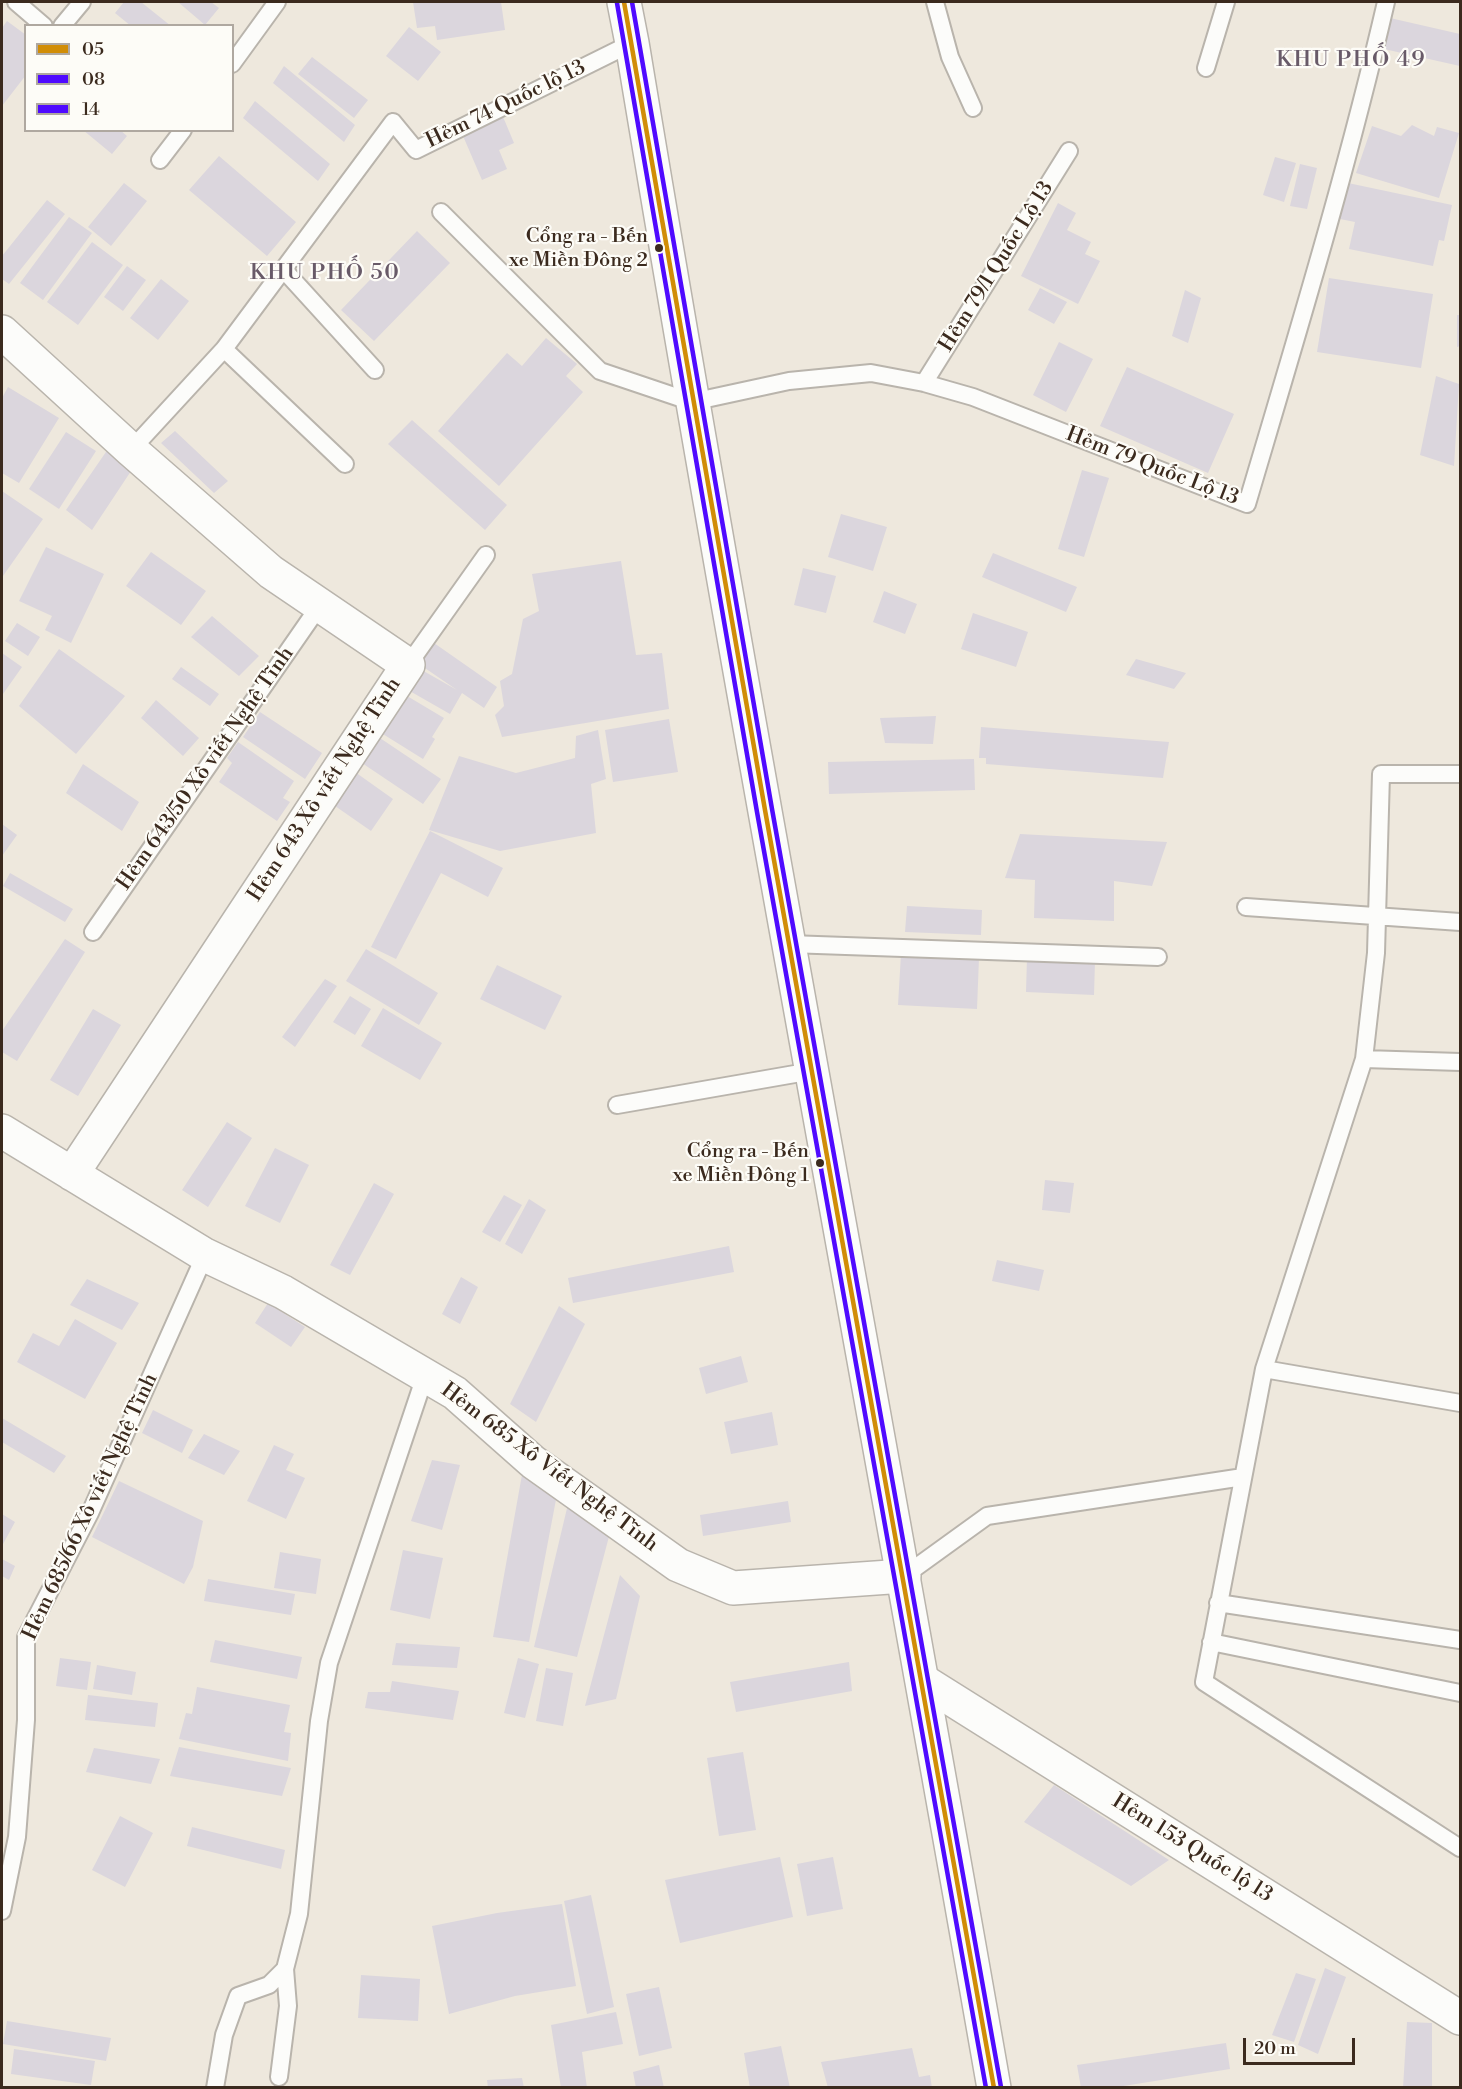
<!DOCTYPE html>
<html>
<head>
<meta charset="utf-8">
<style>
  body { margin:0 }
  #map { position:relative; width:1462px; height:2089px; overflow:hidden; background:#eee8dd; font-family:"Libre Bodoni",serif }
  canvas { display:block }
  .frame { position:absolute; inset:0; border:3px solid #3b2a1e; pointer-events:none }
  .legend { position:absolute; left:24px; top:24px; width:210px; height:108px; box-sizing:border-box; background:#fdfcf7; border:2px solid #afa8a0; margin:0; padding:8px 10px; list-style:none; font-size:18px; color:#3b2a1e }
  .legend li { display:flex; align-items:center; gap:12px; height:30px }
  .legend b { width:30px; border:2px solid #afa8a0 }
  .scale { position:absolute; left:1243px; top:2038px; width:112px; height:27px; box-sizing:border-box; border:3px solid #3b2a1e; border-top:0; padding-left:8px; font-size:18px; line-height:21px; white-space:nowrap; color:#3b2a1e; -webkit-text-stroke:4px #fdfcf7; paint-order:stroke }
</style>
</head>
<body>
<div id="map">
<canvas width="1462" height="2089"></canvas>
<div class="frame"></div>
<ul class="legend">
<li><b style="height:8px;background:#d18d06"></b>05</li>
<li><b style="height:8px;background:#4f0aff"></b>08</li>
<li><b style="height:8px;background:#4f0aff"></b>14</li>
</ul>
<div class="scale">20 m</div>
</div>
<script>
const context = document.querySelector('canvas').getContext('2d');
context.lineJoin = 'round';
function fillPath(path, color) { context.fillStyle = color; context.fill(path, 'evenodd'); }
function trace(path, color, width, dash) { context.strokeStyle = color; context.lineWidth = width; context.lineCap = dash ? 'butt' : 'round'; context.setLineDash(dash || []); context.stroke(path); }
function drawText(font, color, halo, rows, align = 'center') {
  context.font = font + ' "Libre Bodoni",serif'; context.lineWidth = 4.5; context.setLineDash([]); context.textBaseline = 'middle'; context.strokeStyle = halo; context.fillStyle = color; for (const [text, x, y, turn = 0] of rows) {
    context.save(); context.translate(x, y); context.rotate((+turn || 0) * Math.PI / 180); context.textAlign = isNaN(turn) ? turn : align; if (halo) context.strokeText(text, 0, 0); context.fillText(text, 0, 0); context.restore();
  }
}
fillPath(new Path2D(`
  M124,2h17l30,24h-40l-16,-13z
  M178,2h33l8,6 -14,17z
  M413,2h88l4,28 -68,10 -2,-14 -18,2z
  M1390,18l70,16v32l-76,-17z
  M7,21l19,14v40l-24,31v-78z
  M409,27l32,25 -23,29 -32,-25z
  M312,57l56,43 -14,18 -56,-44z
  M284,66l71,59 -11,17 -71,-59z
  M255,101l75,63 -12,17 -75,-63z
  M501,112l13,31 -15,7 8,19 -25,11 -22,-51z
  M1412,125l22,11 3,-9 22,6 -20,65 -83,-25 16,-47 29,10z
  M83,130h37l7,6 -15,18z
  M219,156l77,66 -29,34 -78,-66z
  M1275,157l21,6 -12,39 -21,-7z
  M1300,164l17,4 -10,41 -17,-3z
  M124,183l23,18 -36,45 -23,-19z
  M1348,183l104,22 -8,36 -5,-1 -6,26 -84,-17 6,-27 -15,-3z
  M47,200l18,14 -56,70 -7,-5v-23z
  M1058,203l18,10 -9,17 24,12 -6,12 15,7 -22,43 -57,-28z
  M69,217l23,16 -49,67 -23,-17z
  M417,231l33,32 -76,78 -33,-31z
  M92,242l31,23 -45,60 -31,-23z
  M127,266l19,14 -23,31 -19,-14z
  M1329,278l104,16 -12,74 -104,-16z
  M161,279l28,22 -31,39 -28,-22z
  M1040,288l27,14 -13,22 -26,-14z
  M1185,290l16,8 -13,45 -16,-7z
  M1457,315h3v31l-3,1z
  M546,338l31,26 -11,12 17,16 -84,94 -61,-55 69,-78 15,13z
  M1059,342l34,17 -27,53 -33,-17z
  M1127,367l107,47 -26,59 -108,-47z
  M1436,376l23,8 -5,82 -34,-11z
  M8,387l51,31 -40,65 -17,-10v-75z
  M412,420l95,85 -22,25 -97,-86z
  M175,431l53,50 -14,12 -53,-50z
  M66,432l30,19 -37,58 -30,-20z
  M108,449l25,19 -41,62 -26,-20z
  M1082,470l27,8 -25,79 -26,-8z
  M2,491l41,28 -40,57 -1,-1z
  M841,514l46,13 -14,44 -45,-14z
  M46,547l58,27 -33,69 -26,-13 7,-14 -33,-15z
  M151,552l55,39 -25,34 -55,-39z
  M993,553l84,34 -11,25 -84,-35z
  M621,561l15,94 26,-2 7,56 -167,28 -7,-22 9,-9 -4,-25 12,-7 11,-55 16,-8 -7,-37z
  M803,568l33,8 -10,37 -32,-8z
  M884,591l33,13 -12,30 -32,-12z
  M973,613l55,19 -12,35 -55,-18z
  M212,616l47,40 -20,20 -48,-39z
  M17,623l23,14 -12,19 -23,-15z
  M434,643l63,44 -13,21 -22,-15 -12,21 -42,-24 12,-21 37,21 -38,-26z
  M59,649l66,47 -49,58 -57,-48z
  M2,653l20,14 -19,27 -1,-1z
  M1136,659l50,14 -12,16 -48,-14z
  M181,667l38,27 -9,12 -38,-27z
  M397,690l47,28 -12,19 3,2 -12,20 -53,-33z
  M156,700l43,38 -16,18 -42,-38z
  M260,712l62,41 -17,26 -62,-42z
  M936,716l-3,28 -48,-1 -5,-25z
  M669,719l9,53 -65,10 -8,-52z
  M981,727l188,15 -6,36 -177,-14v-6h-7z
  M598,730l8,49 -15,5 5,49 -96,18 -71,-21 30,-74 57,17 59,-15 1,-22z
  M371,732l70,47 -18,25 -70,-47z
  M238,742l56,39 -11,17 7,4 -13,19 -58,-39 13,-19 -5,-5z
  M974,759l1,31 -146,4 -1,-32z
  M83,764l56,38 -17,29 -56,-38z
  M348,767l45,32 -22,32 -46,-32z
  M2,824l15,11 -15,21z
  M430,831l73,37 -15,29 -47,-24 -45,86 -25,-12z
  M1020,834l147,8 -15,44 -38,-5v40l-80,-3 1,-38 -30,-2z
  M10,873l63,36 -8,13 -62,-36z
  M907,906l75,4 -1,25 -76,-3z
  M65,939l20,13 -68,109 -15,-9v-21z
  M366,949l72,44 -19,32 -73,-44z
  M901,954l78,4 -2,51 -79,-4z
  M1027,958l68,3 -1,34 -68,-3z
  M497,965l65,31 -17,34 -65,-31z
  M325,979l12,7 -42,61 -13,-10z
  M350,996l21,13 -16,26 -22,-13z
  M383,1008l59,35 -22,37 -59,-34z
  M93,1009l28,16 -43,71 -28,-16z
  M227,1122l25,16 -44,69 -26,-17z
  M275,1148l34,17 -29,58 -35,-17z
  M1045,1180l29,3 -4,30 -28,-3z
  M374,1183l20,11 -44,81 -20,-10z
  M504,1195l18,10 -22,37 -18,-10z
  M529,1199l17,11 -24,44 -17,-10z
  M729,1246l5,26 -161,31 -5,-25z
  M997,1260l47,10 -5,21 -47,-10z
  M461,1277l17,10 -18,37 -18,-10z
  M87,1279l52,24 -17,27 -52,-25z
  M268,1303l37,24 -14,20 -36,-24z
  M559,1306l26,18 -49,98 -26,-18z
  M75,1319l42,24 -32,56 -68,-37 16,-29 26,13z
  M741,1356l7,26 -42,12 -7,-26z
  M153,1410l40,20 -11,23 -40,-20z
  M772,1412l6,33 -47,9 -7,-32z
  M2,1418l64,38 -12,17 -52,-31z
  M204,1434l36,17 -16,24 -36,-17z
  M274,1445l20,9 -8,16 19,8 -19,41 -39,-18z
  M432,1460l28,5 -18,65 -31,-9z
  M523,1469l35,20 -29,153 -36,-5z
  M119,1481l84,40 -10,46 -9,17 -92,-47z
  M788,1501l3,21 -88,14 -3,-21z
  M568,1504l43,25 -34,128 -43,-10z
  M2,1514l13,8 -13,24z
  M403,1550l40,8 -13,61 -40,-9z
  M280,1552l41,7 -5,35 -42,-6z
  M2,1559l13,7 -6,14 -7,-4z
  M620,1575l20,21 -24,103 -31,7z
  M208,1579l87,15 -4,21 -87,-14z
  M215,1640l87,17 -5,22 -87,-17z
  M396,1643l64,4 -3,21 -65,-3z
  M60,1658l31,4 -4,28 -31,-4z
  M518,1658l21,6 -14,54 -21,-5z
  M849,1662l3,29 -116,21 -6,-30z
  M97,1665l39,7 -4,23 -39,-6z
  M546,1668l27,5 -10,53 -27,-5z
  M392,1681l67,10 -6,29 -88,-12 3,-16h22z
  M197,1687l93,18 -6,27 7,1 -3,28 -109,-22 7,-26 6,1z
  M88,1695l70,8 -3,24 -70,-7z
  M179,1747l112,21 -9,28 -112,-20z
  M94,1748l66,11 -9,25 -65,-12z
  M743,1752l13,78 -37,6 -12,-78z
  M1054,1785l115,75 -38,26 -107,-64z
  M120,1816l33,17 -28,54 -33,-17z
  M192,1827l93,23 -4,19 -94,-23z
  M780,1857l13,60 -113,26 -15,-63z
  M833,1857l10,52 -36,7 -10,-52z
  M591,1895l23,112 -27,7 -23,-113z
  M562,1904l14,82 -61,10 -66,18 -17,-88 65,-13z
  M1325,1968l21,9 -28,77 -20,-9z
  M1296,1973l20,6 -22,63 -22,-7z
  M361,1975l59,4 -2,42 -60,-3z
  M659,1987l13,61 -33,8 -13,-62z
  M616,2012l7,32 -41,8 5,36h-26l-10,-63z
  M7,2021l104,17 -5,23 -103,-17z
  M1407,2022l25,1v65h-29z
  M1226,2043l4,26 -119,19h-30l-4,-23z
  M781,2046l9,42h-40l-6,-35z
  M912,2048l7,29 11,-2 2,13h-104l-7,-26z
  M14,2049l81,12 -4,24 -80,-11z
  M659,2065l5,23h-28l-3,-16z
  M522,2078l2,10h-36l-1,-8z`), '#dbd6dd');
const service = new Path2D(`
  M16,2l28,24
  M935,2l15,55 23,51
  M62,26l20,-24
  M232,64l45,-62
  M1206,68l20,-66
  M160,160l23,-30
  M441,212l159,159 92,31 97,-21 82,-8 53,10 49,14 274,107c49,-166 100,-333 139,-502
  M283,269l92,101
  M224,349l121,115
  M924,383l145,-232
  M131,450l93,-101 169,-227 23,28 216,-107
  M408,665l78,-110
  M1460,774h-79l-5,179 -12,106 -100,310 -60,313 256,166
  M1246,907l214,15
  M93,932l227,-327
  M789,944l369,13
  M1364,1059l96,3
  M617,1105l195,-34
  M1264,1369l196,34
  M904,1576l83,-60 256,-39
  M1218,1603l242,37
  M1211,1642l249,51
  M2,1911l15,-74 9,-117v-83l64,-124 115,-258
  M279,2077l9,-71 -3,-37
  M215,2088l9,-53 14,-39 31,-11 16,-16 14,-55 20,-193 10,-58 96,-287`);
const minor = new Path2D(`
  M2,332l129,118 140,122 137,93 -336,509
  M2,1131l203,124 78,37 172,101 78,69 145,103 55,23 171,-12
  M923,1681l537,337`);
const primary = new Path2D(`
  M624,2l8,41c113,683 243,1363 362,2045`);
trace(service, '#b9b4ac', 20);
trace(minor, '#b9b4ac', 36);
trace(primary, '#b9b4ac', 36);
trace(service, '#fcfcfa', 16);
trace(minor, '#fcfcfa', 33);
trace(primary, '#fcfcfa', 33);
trace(new Path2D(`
  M624,2l141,808 229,1278`), '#d18d06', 4.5);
trace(new Path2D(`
  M617,3l140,809 229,1276`), '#4f0aff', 4.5);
trace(new Path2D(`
  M632,2l140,807 229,1278`), '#4f0aff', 4.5);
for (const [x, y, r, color] of [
  [659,248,5,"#3b2a1e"],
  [820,1163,5,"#3b2a1e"]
]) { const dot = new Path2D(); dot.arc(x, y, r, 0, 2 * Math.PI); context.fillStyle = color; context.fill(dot); trace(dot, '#fdfcf7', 2); }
drawText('20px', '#3b2a1e', '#fdfcf7', [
  ["Cổng ra - Bến",648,237],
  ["xe Miền Đông 2",648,261],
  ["Cổng ra - Bến",809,1152],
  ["xe Miền Đông 1",809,1176]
], 'right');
drawText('21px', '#3b2a1e', '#fdfcf7', [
  ["Hẻm 74 Quốc lộ 13",506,105,-26],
  ["Hẻm 79/1 Quốc Lộ 13",997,267,-58],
  ["Hẻm 79 Quốc Lộ 13",1152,467,21],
  ["Hẻm 643/50 Xô viết Nghệ Tĩnh",206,769,-55],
  ["Hẻm 643 Xô viết Nghệ Tĩnh",325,790,-57],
  ["Hẻm 685 Xô Viết Nghệ Tĩnh",549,1468,37],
  ["Hẻm 685/66 Xô viết Nghệ Tĩnh",91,1507,-65],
  ["Hẻm 153 Quốc lộ 13",1192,1849,32]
]);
context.letterSpacing = '1.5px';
drawText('22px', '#685a68', '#fdfcf7', [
  ["KHU PHỐ 49",1351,61],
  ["KHU PHỐ 50",325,274]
]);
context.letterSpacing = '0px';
</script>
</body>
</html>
